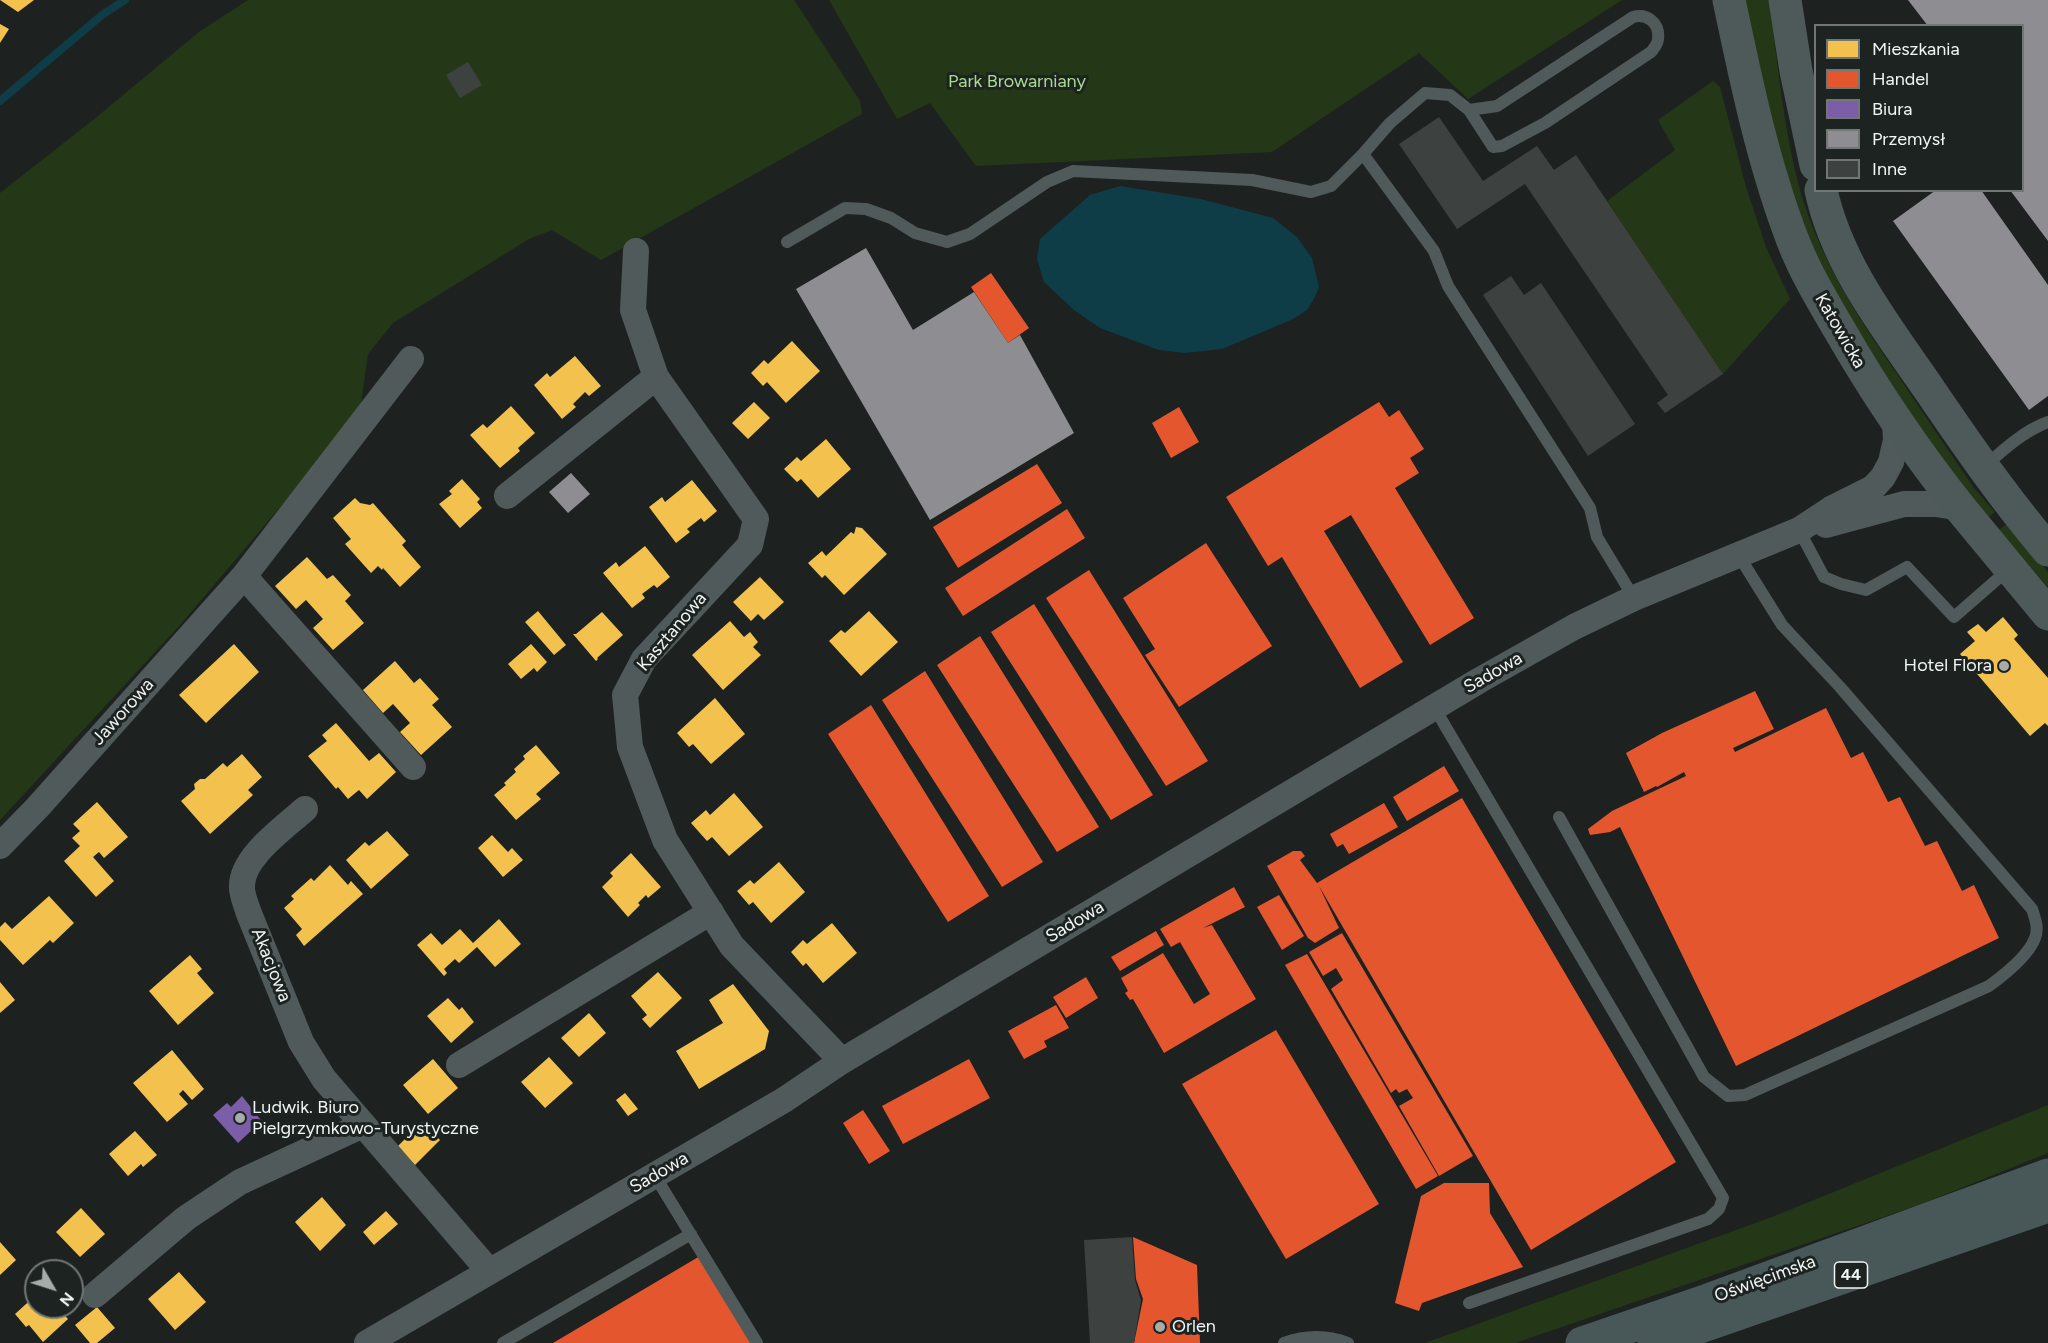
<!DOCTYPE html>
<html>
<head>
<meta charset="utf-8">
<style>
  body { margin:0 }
  #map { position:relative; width:2048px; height:1343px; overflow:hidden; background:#1d2220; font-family:Figtree,sans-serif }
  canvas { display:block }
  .legend { position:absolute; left:1814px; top:24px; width:210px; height:168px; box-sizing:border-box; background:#1c2321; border:2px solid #717775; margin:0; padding:8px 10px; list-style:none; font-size:18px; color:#f1f6f4 }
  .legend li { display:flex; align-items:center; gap:12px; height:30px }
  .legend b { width:30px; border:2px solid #717775 }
  .north { position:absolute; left:24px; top:1259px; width:60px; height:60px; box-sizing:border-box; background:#1c2321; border:2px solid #717775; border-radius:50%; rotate:129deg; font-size:16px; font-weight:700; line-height:24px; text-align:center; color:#f1f6f4 }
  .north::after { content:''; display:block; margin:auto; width:21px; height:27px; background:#a7acaa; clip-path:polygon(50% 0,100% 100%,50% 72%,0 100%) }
</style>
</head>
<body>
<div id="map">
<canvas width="2048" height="1343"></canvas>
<ul class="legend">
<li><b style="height:16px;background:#f2c14e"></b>Mieszkania</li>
<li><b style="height:16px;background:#e4572e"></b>Handel</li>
<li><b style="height:16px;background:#7b5ea7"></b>Biura</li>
<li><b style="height:16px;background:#8d8d92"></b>Przemysł</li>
<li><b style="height:16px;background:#3d413f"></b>Inne</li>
</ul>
<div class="north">N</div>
</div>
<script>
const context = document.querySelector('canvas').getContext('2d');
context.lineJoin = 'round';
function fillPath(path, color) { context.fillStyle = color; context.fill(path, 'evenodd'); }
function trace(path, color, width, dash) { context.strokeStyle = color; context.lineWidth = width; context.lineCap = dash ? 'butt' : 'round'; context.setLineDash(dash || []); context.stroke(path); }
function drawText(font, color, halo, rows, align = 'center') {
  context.font = font + ' Figtree,sans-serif'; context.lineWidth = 6; context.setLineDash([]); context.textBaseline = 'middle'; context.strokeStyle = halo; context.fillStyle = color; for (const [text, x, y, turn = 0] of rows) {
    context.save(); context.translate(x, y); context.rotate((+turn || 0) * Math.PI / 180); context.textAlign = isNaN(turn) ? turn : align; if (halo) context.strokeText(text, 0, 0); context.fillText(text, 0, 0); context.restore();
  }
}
fillPath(new Path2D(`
  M248,0h546l66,101 2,13 -261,146 -49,-30 -23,9 -136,84 -25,31 -7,50 -68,88 -113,133 -180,195v-627l93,-73 106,-88z
  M829,0h793l-154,99 -49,-46 -147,99 -296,14 -46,-63 -33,16z
  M1743,0h26c10,72 17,161 44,228 21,53 52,100 84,146 25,38 51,76 77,114l21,24 -7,6c-45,-55 -85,-114 -122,-175 -23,-37 -47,-74 -62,-115 -28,-73 -42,-152 -61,-228z
  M1713,81l7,6 26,100 20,60 24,52 -67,75 -116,-173 68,-51 -17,-30z
  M2007,524l41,48v15l-49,-57z
  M2048,1105v48l-124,50 -409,140h-90l347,-126z`), '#243817');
fillPath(new Path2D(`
  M1120,186l81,13 72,19 24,19 15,21 7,29 -4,10 -8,13 -14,9 -71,30 -37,4 -26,-3 -59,-22 -26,-18 -30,-28 -7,-23 3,-20 50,-44z`), '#0e3d48');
fillPath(new Path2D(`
  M0,0h34l-16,12z
  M0,24l9,5 -9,14z
  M792,341l28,30 -34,32 -19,-21 -4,4 -12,-13 13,-13 4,4z
  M575,356l26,30 -12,10 -4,-4 -12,12 3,3 -14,12 -28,-34 13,-12 3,4z
  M754,402l16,16 -22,21 -16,-16z
  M511,406l24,27 -17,15 2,3 -20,17 -30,-33 13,-11 4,4z
  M826,439l25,30 -33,29 -17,-19 -4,3 -13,-13 13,-12 4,4z
  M462,479l18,20 -3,3 5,6 -22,20 -21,-24 13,-10 -3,-3z
  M692,480l25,31 -13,11 -3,-4 -14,11 3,3 -14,11 -27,-36 13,-10 3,5z
  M355,498l5,5 10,2 3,-2 33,38 -4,4 19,22 -21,20 -17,-19 -1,2 -4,-4 -7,7 -26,-29 6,-5 -18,-21z
  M856,527l6,1 25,26 -43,41 -19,-20 -3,3 -14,-15 14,-12 4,5 25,-24 3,2z
  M645,546l25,31 -13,11 -3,-3 -12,9 3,4 -13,10 -29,-35 13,-11 3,5z
  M307,557l20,22 6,-4 18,20 -6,6 19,22 -31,27 -20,-22 10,-9 -17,-19 -10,9 -21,-23z
  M760,577l24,25 -20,18 -6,-6 -7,7 -18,-19z
  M538,611l28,34 -12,10 -29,-33z
  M869,611l29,31 -37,34 -32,-35 12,-11 4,3z
  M602,612l21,23 -26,23 1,1 -2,2 -23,-27h3z
  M2003,617l15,18 -4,4 34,39v48l-3,-3 -15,13 -70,-82 15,-13 -8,-9 11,-8 8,8z
  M730,621l14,16 6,-5 8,10 -5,5 8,8 -38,35 -31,-35z
  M234,644l25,28 -53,51 -27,-28z
  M531,644l16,18 -10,10 -3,-4 -13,11 -13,-15z
  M395,661l19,22 6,-5 19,21 -7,6 20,22 -31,28 -21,-23 10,-9 -17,-19 -10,9 -20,-23z
  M715,698l30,36 -34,30 -18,-20 -4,3 -12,-14z
  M336,723l33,38 10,-8 17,19 -29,27 -8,-9 -11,9 -10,-12 -2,2 -28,-33 19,-15 -5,-6z
  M536,745l24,28 -24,21 5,5 -25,21 -22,-25 12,-10 -2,-2 12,-11 -2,-3 11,-10 -2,-3z
  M242,754l20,23 -14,13 5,5 -43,39 -29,-33 14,-12 -1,-5 6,-5h5l18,-16 4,4z
  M734,793l29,34 -34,29 -17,-19 -5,4 -16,-18 15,-13 4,5z
  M97,802l31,35 -24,21 -5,-6 -6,5 21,24 -18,16 -32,-36 16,-15 -8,-8 8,-7 -7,-7z
  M387,831l22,24 -38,34 -25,-29 19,-18 4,4z
  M492,835l16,17 4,-4 11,12 -20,17 -25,-29z
  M631,853l30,34 -13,11 -2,-3 -8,8 2,2 -12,12 -26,-30 11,-11 -3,-3z
  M779,862l26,30 -34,31 -18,-21 -4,3 -12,-14 13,-11 4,4z
  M330,865l18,20 3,-4 12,13 -59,52 -8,-11 6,-6 -18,-21 10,-9 -3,-3 20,-18 3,3z
  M49,896l25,27 -21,20 -3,-3 -27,25 -23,-25v-13l5,-5 7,7z
  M499,919l22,25 -26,23 -18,-20 -18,16 -4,-4 -11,10 3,4 -3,3 -27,-31 14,-12 11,12 18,-16 13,14z
  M832,923l25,30 -34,30 -17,-20 -3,3 -12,-14 12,-12 4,4z
  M190,955l12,14 -5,4 17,20 -36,32 -29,-34z
  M658,972l24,26 -32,30 -8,-9 5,-4 -16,-19z
  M0,982l15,18 -15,13z
  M733,984l36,47 -4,18 -66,40 -23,-38 47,-28 -14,-23z
  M448,998l11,12 3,-3 12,15 -23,21 -24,-27z
  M589,1013l17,20 -27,24 -18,-19z
  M172,1050l32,39 -12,11 -9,-10 -4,4 9,10 -21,18 -34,-39z
  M549,1057l24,26 -28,25 -24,-26z
  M433,1059l25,29 -30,26 -25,-29z
  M625,1093l13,16 -10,7 -12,-16z
  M422,1122l18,18 -25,25 -18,-18z
  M135,1131l22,24 -14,12 -2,-3 -13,12 -19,-22z
  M322,1197l24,28 -26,26 -25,-29z
  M81,1208l24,26 -25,23 -24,-25z
  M386,1211l12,13 -24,21 -11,-13z
  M0,1242l16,18 -16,15z
  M179,1272l27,30 -31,28 -27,-31z
  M36,1295v12h21l11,12 -25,23 -14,-17 -3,2 -11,-13z
  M97,1307l18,21 -18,15h-7l-15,-18z`), '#f2c14e');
fillPath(new Path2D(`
  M991,273l38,55 -21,15 -37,-56z
  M1379,402l10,15 10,-7 25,39 -14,9 9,15 -24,15 79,130 -44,27 -79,-130 -27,16 79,131 -43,26 -78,-131 -14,9 -42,-69z
  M1179,407l20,35 -28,16 -19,-35z
  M1037,464l25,39 -104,65 -25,-41z
  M1067,509l18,29 -122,78 -18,-28z
  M1206,543l66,103 -93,61 -34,-52 10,-6 -32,-51z
  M1089,570l119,191 -42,25 -120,-188z
  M1034,604l119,191 -42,25 -120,-188z
  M980,636l119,191 -42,25 -120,-187z
  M925,671l118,191 -41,25 -120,-187z
  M1755,691l19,38 -41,19 2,4 91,-44 25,50 12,-6 25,50 12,-5 25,49 12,-5 25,50 12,-6 25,53 -263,128 -116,-239 -10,5 -20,3 -2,-6 24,-18 74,-35 -2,-4 -27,15 -1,-1 -12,6 -18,-39 36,-20z
  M871,705l118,191 -41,26 -120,-188z
  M1444,766l15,25 -52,30 -14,-24z
  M1462,798l214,364 -145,88 -212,-364 20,42 -24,15 -7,-5 -41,-72 26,-15h8l4,5 -5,4 17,23z
  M1384,803l14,24 -49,27 -6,-10 -6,3 -7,-13z
  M1234,887l11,20 -42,21 9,-3 44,74 -92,54 -31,-54 -3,1 -5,-7 3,-2 -7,-13 42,-25 31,51 16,-10 -30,-52 -9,5 -11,-18z
  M1279,895l25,41 -22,14 -25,-43z
  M1156,931l8,14 -44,26 -9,-14z
  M1342,933l131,223 -34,20 -40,-70 14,-8 -6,-9 -8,4 -3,-4 -5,4 -60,-104 12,-9 -7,-12 -13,8 -14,-24z
  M1307,954l131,222 -22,13 -131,-224z
  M1086,977l12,21 -32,20 -13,-21z
  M1056,1005l13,23 -25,13 3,6 -23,12 -16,-28z
  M1276,1030l103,174 -93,55 -104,-175z
  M969,1059l21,39 -87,46 -21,-38z
  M863,1110l27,41 -21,13 -26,-41z
  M1444,1183h45l1,30 33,54 -101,36 -3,8 -24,-8 26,-107z
  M1133,1237l64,28 3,78h-66l9,-44 -7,-20z
  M700,1256l52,87h-199z`), '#e4572e');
fillPath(new Path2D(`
  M242,1096l22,28 -11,10 -2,-3 -13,12 -25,-28 14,-12 4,4z`), '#7b5ea7');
fillPath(new Path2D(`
  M1908,0h140v241l-38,-51h12v-164h-94z
  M1936,190h45l67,95v111l-19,14 -136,-189z
  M866,248l47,82 61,-38 34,51 12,-8 54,98 -144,87 -134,-231z
  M571,473l19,21 -22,19 -19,-21z`), '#8d8d92');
trace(new Path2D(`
  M0,101l102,-86 23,-15`), '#0e3d48', 8);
fillPath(new Path2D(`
  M468,62l14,23 -22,13 -14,-23z
  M1439,117l44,64 54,-35 17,24 22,-15 147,219 -58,39 -8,-10 11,-8 -143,-211 -68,45 -58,-85z
  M1511,276l13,19 17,-12 94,141 -47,32 -105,-161z
  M1132,1237l3,43 6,20 -7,43h-44l-6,-103z`), '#3d413f');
trace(new Path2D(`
  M1363,154l71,97 14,35 142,222 7,29 37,61
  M787,242l58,-34 21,1 25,9 24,15 32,9 23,-8 77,-52 26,-11 179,9 59,12 20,-6 32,-32 27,-31 35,-30 25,2 19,15 28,-4 136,-89c14,-4 27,6 25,22 0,5 -4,9 -7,13l-106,71 -43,23 -9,1 -24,-37
  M1985,466c18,-16 40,-36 63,-44
  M1799,530l25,47 17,7 25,6 41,-23 47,50 55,-48
  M1434,707l289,491 -4,11 -11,10 -239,84
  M1559,817l145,260 24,19 17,-1 244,-109c15,-11 40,-31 46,-48 4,-10 0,-20 -3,-29l-192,-222 -58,-62 -43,-69
  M655,1176l102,167
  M503,1343l188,-109
  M1284,1343c22,-8 43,-8 64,0`), '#505a5a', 12);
trace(new Path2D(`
  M636,251l-3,59 23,67 100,142 -6,26 -106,114 -19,36 5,52 35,93 67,106 110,115
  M507,496l149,-119
  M1826,525l78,-21h32l25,4
  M244,576l169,191
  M305,809c-21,19 -65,49 -63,79 0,7 4,16 6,23l53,131 23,37 165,192
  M0,846l37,-38 207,-232 167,-217
  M459,1065l252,-153
  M95,1295l91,-77 54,-36 123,-57
  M367,1343l417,-243 58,-39 638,-381 94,-53 60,-29 165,-68 32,-21 42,-21 10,-11 8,-15 5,-22 -1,-20`), '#505a5a', 26);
trace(new Path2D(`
  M1729,0c17,81 34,163 64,241 12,31 29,59 46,88 36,63 77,123 122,180 29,35 58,70 87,105
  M1785,0l11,71 20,94
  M1821,190c16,75 66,138 108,199 38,56 75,109 119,161`), '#4d5a59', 33);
trace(new Path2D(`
  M1582,1343l126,-43 340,-125
  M1654,1343l394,-137`), '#485858', 33);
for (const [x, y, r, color] of [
  [2004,666,6,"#a7acaa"],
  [240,1118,6,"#a7acaa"],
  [1160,1327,6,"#a7acaa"]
]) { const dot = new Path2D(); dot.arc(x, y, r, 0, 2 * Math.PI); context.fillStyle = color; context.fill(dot); trace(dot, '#1c2321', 2); }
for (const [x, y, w] of [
  [1851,1275,33]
]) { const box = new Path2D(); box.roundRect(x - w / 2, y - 13, w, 26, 4.5); context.fillStyle = '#1c2321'; context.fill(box); trace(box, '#f1f6f4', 1.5); }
drawText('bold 16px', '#f1f6f4', null, [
  ["44",1851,1275]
]);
drawText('18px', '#a8dc8a', '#1c2321', [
  ["Park Browarniany",1017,82]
]);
drawText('18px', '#f1f6f4', '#1c2321', [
  ["Katowicka",1840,331,60],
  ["Kasztanowa",672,632,-50],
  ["Sadowa",1493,673,-30],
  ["Jaworowa",123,712,-48],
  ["Sadowa",1075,922,-31],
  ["Akacjowa",271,965,68],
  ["Sadowa",659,1173,-30],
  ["Oświęcimska",1765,1279,-20]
]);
drawText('18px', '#f1f6f4', '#1c2321', [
  ["Hotel Flora",1992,666,"right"],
  ["Ludwik. Biuro",252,1108],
  ["Pielgrzymkowo-Turystyczne",252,1129],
  ["Orlen",1172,1327]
], 'left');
</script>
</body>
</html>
